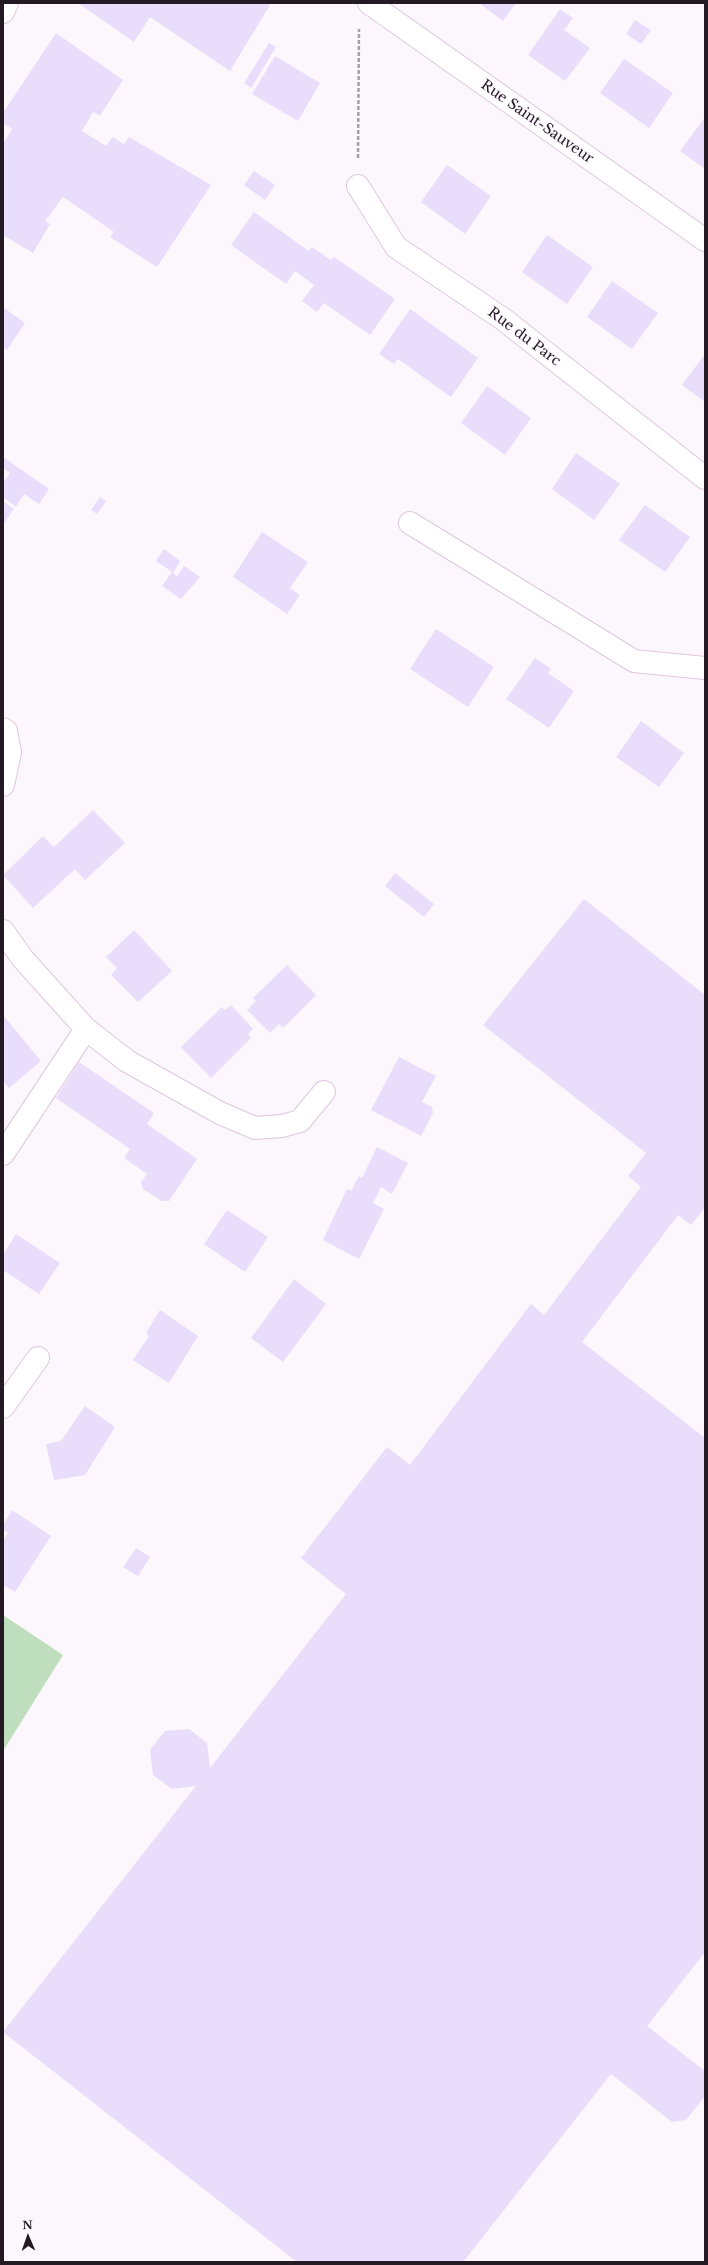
<!DOCTYPE html>
<html>
<head>
<meta charset="utf-8">
<style>
  body { margin:0 }
  #map { position:relative; width:708px; height:2265px; overflow:hidden; background:#fcf7fc; font-family:"Libre Baskerville",serif }
  canvas { display:block }
  .frame { position:absolute; inset:0; border:4px solid #231a23; pointer-events:none }
  .north { position:absolute; left:8px; top:2217px; width:40px; height:40px; -webkit-text-stroke:3px #fcf7fc; paint-order:stroke; rotate:358deg; font-size:11px; font-weight:700; line-height:16px; text-align:center; color:#231a23 }
  .north::after { content:''; display:block; margin:auto; width:14px; height:18px; background:#231a23; clip-path:polygon(50% 0,100% 100%,50% 72%,0 100%) }
</style>
</head>
<body>
<div id="map">
<canvas width="708" height="2265"></canvas>
<div class="frame"></div>
<div class="north">N</div>
</div>
<script>
const context = document.querySelector('canvas').getContext('2d');
context.lineJoin = 'round';
function fillPath(path, color) { context.fillStyle = color; context.fill(path, 'evenodd'); }
function trace(path, color, width, dash) { context.strokeStyle = color; context.lineWidth = width; context.lineCap = dash ? 'butt' : 'round'; context.setLineDash(dash || []); context.stroke(path); }
function drawText(font, color, halo, rows, align = 'center') {
  context.font = font + ' "Libre Baskerville",serif'; context.lineWidth = 3; context.setLineDash([]); context.textBaseline = 'middle'; context.strokeStyle = halo; context.fillStyle = color; for (const [text, x, y, turn = 0] of rows) {
    context.save(); context.translate(x, y); context.rotate((+turn || 0) * Math.PI / 180); context.textAlign = isNaN(turn) ? turn : align; if (halo) context.strokeText(text, 0, 0); context.fillText(text, 0, 0); context.restore();
  }
}
fillPath(new Path2D(`
  M3,1615l60,40 -60,96z`), '#bedebe');
fillPath(new Path2D(`
  M78,3h189l3,2 -40,66 -80,-54 -16,25z
  M479,3h37l-13,18z
  M560,9l13,9 -9,12 26,18 -25,33 -37,-26z
  M635,20l16,10 -10,14 -15,-10z
  M56,33l67,47 -23,36 -7,-4 -11,19 24,15 7,-9 11,7 5,-7 82,48 -54,82 -47,-30 4,-5 -51,-35 -18,24 5,3 -17,29 -30,-18v-91l9,-15 -9,-6v-10z
  M269,43l7,4 -25,41 -7,-5z
  M275,56l45,27 -22,38 -46,-27z
  M624,59l49,34 -24,35 -49,-35z
  M705,117v52l-25,-18z
  M447,165l44,31 -26,38 -44,-32z
  M254,171l21,14 -10,15 -21,-15z
  M254,212l55,39 3,-4 19,13 3,-3 61,42 -25,36 -46,-32 -7,9 -15,-11 12,-16 -19,-14 -9,13 -55,-39z
  M547,235l46,32 -26,37 -45,-32z
  M612,281l46,32 -26,36 -45,-32z
  M3,307l22,16 -18,27 -4,-3z
  M410,309l68,49 -27,39 -53,-38 -4,5 -15,-10z
  M705,354v48l-23,-17z
  M487,386l44,32 -26,37 -44,-32z
  M576,453l44,31 -26,36 -42,-31z
  M3,457l46,32 -10,15 -15,-10 -8,13 -13,-10v-14l7,-10 -7,-5z
  M100,497l6,4 -9,13 -6,-4z
  M3,501l11,8 -11,16z
  M645,505l45,32 -25,35 -46,-32z
  M262,532l46,30 -18,26 10,7 -13,19 -54,-37z
  M164,549l16,12 -7,12 4,3 7,-10 16,11 -19,22 -19,-13 10,-14 -16,-11z
  M436,629l58,38 -26,40 -58,-38z
  M535,658l16,11 -3,4 26,18 -25,37 -43,-29z
  M641,721l43,32 -25,34 -43,-30z
  M93,810l32,33 -40,37 -10,-11 -42,39 -30,-33 40,-39 11,11z
  M395,873l39,31 -10,13 -39,-31z
  M584,899l121,96v212l-14,18 -13,-10 -96,127 123,96v514l-58,74 58,45v25l-19,24 -14,2 -61,-48 -148,188h-166l-294,-230 193,-246 -24,3 -19,-14 -3,-25 15,-19 24,-2 18,14 3,25 136,-174 -45,-36 86,-111 23,18 121,-161 13,11 97,-128 -13,-11 18,-23 -163,-128z
  M134,930l38,41 -34,31 -27,-27 6,-7 -11,-11z
  M287,965l29,30 -33,33 -4,-4 -9,9 -23,-23 9,-9 -3,-3z
  M231,1005l22,24 -5,5 3,4 -40,40 -30,-31 41,-40 3,3z
  M3,1015l38,46 -32,27 -6,-7z
  M399,1057l37,19 -14,26 10,5 1,6 -12,23 -50,-26z
  M79,1062l75,51 -7,11 50,35 -28,42h-7l-19,-12 -2,-7 6,-8 -23,-16 6,-9 -74,-51z
  M377,1147l31,16 -16,31 -11,-7 -8,16 11,6 -25,50 -36,-19 24,-51 4,2 8,-15 3,2z
  M227,1210l41,27 -23,35 -41,-28z
  M16,1234l44,29 -21,31 -36,-24v-15z
  M294,1279l32,25 -43,58 -32,-24z
  M160,1310l38,26 -29,47 -36,-23 16,-24 -3,-3z
  M85,1406l30,21 -30,48 -31,5 -8,-36 15,-3z
  M12,1510l39,26 -36,56 -12,-7v-44l5,-8 -5,-3v-5z
  M136,1548l14,9 -12,19 -15,-9z`), '#e8ddfa');
const street = new Path2D(`
  M369,3l336,237
  M358,186l38,61 107,72 202,159
  M410,523l224,138 71,7
  M3,729l3,2 4,21 -7,33
  M3,931l20,28 63,70 41,32 93,52 35,15 27,-2 18,-5 24,-29
  M3,1154l83,-125
  M3,1407l35,-49`);
const secondary = new Path2D(`
  M3,12l4,-9`);
trace(street, '#dfc7de', 24);
trace(secondary, '#dfc7de', 24);
trace(new Path2D(`
  M358,158l1,-129`), '#a69fa6', 2.5, [4, 2]);
trace(street, '#fff', 22);
trace(secondary, '#fff', 22);
drawText('14px', '#231a23', '#fcf7fc', [
  ["Rue Saint-Sauveur",537,122,35],
  ["Rue du Parc",524,337,37]
]);
</script>
</body>
</html>
